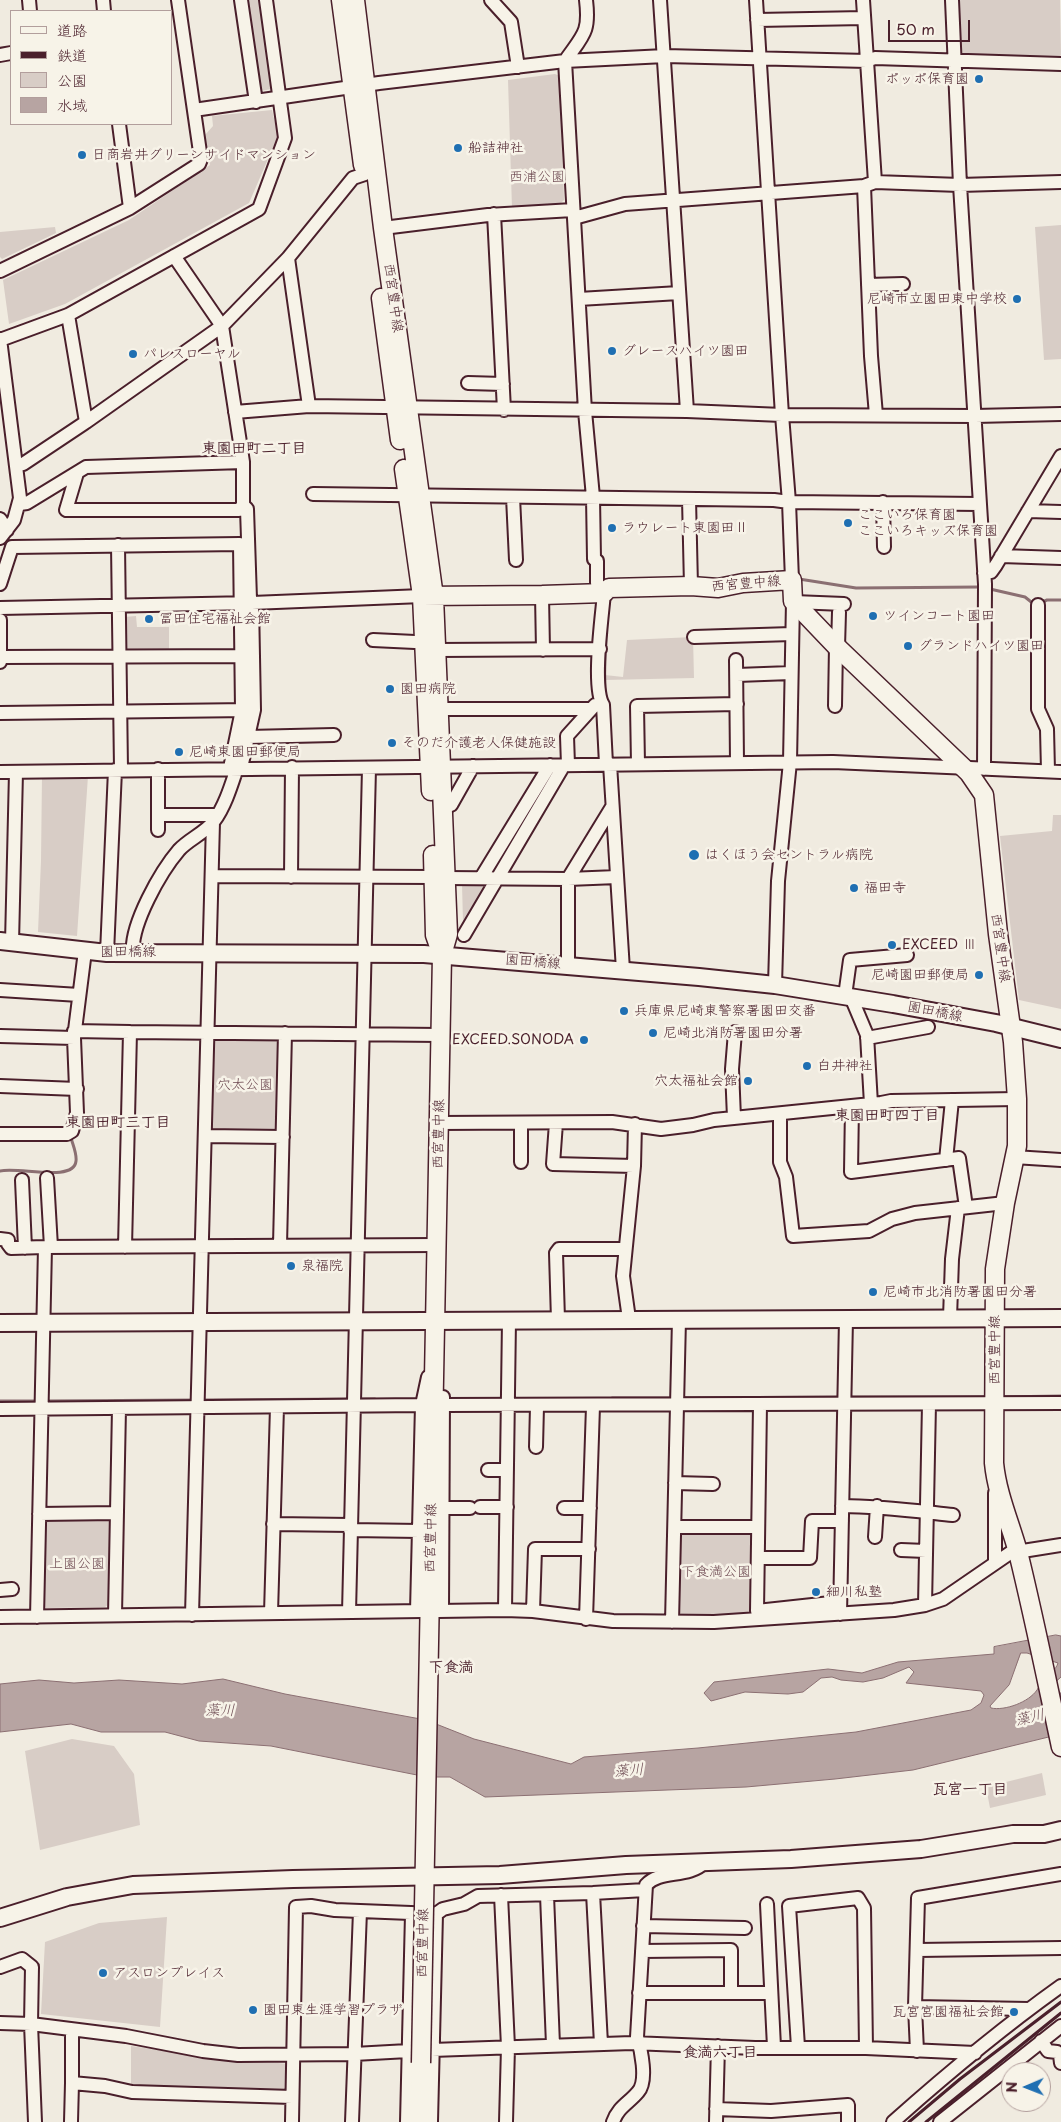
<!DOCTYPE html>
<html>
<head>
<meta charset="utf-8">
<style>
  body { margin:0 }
  #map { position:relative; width:1061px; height:2122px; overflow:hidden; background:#f0ebe0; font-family:"Playpen Sans","Klee One",sans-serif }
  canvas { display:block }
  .legend { position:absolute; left:10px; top:10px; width:162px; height:115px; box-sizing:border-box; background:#f7f3e8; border:1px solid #b29e9c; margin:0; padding:6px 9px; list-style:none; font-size:15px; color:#4a1f2b }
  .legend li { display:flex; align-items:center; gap:10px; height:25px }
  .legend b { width:25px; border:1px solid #b29e9c }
  .north { position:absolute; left:1001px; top:2062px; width:50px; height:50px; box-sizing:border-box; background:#f7f3e8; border:1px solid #b29e9c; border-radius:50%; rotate:269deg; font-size:14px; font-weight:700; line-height:20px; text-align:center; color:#4a1f2b }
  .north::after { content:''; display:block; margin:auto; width:18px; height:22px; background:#1f6fb2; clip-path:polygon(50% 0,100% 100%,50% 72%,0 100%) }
  .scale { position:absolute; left:888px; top:20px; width:82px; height:22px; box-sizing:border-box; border:2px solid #4a1f2b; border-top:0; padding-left:6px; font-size:15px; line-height:18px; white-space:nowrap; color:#4a1f2b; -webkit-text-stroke:4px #f7f3e8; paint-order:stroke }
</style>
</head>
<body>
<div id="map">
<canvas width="1061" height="2122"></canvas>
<ul class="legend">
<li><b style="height:6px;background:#f7f3e8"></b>道路</li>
<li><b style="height:6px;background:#4a1f2b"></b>鉄道</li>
<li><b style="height:14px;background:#d8cdc6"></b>公園</li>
<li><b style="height:14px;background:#b7a4a2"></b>水域</li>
</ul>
<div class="north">N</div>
<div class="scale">50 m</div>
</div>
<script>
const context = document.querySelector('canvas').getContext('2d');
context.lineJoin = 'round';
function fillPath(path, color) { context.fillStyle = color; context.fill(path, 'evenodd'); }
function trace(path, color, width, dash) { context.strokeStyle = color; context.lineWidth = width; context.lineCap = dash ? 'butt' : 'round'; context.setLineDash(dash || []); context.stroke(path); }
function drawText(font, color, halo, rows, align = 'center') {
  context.font = font + ' "Playpen Sans","Klee One",sans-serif'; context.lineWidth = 5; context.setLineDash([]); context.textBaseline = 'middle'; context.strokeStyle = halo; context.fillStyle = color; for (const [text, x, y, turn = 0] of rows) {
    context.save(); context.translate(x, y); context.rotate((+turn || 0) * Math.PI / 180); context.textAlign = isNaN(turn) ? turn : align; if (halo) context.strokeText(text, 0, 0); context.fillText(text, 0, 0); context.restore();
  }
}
fillPath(new Path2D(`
  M248,0h11l12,89 -10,2z
  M956,0h104l1,55 -3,4 -93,-4 -7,-6z
  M555,74l5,2 4,124 -4,4 -48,4 -4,-128z
  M272,110l6,26 -29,67 -184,101 -56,20 -6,-44 126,-60 81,-55 -5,-30 8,-9 -1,-10z
  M1061,225v134l-17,1 -9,-133z
  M55,227l1,6 -54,26 -2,-2v-25z
  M136,616l1,11h32v24h-42l-3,-4v-30z
  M693,637l1,41 -89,2v-5l18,2 4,-37z
  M42,775l46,1 -11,160 -39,-4 3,-71z
  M1053,815h8v194l-42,-9 -19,-164 52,-5z
  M462,884h26l-21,37 -4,1z
  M215,1037l62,1 3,3 -3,91h-66l-2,-3 3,-89z
  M109,1517l4,4 -4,83 -4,3 -59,1 -3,-3 2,-82 3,-4z
  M747,1531l5,4v74l-4,5h-67l-3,-4 2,-77z
  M72,1739l42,7 20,28 6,51 -100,25 -15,-99z
  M1042,1773l4,22 -56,13 -4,-21z
  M167,1917l-7,110 -119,-13 4,-72 54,-19z
  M131,2046l75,11 84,7 -2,28 -157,-4z`), '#d8cdc6');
const water = new Path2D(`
  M1056,1635l5,1v41l-9,8 5,8h4v41l-148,36 -78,9 -89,8 -261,10 -35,-20h-23l-156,-31 -72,-5 -34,-9h-64l-30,-8 -71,8v-48l39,-4 35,3 45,-3 63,4 41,-5 62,15 141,26 48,19 97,25 13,-7 114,-9 158,-16 115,-22 10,-7 3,-8 -3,-4 -75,-8 8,-11 -5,-5 -26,11 -20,4 -22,-2 -9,-3 -11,1 -18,14 -15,2 -43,-2 -34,9 -7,-8 10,-11 114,-13 34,4 36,-11 96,-8v-7zM1021,1653h6l31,10c-2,7 -8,9 -13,14 -4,3 -5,9 -8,13 -8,12 -32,21 -46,18l-1,-2 19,-21z`);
fillPath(water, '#b7a4a2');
trace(water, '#8b6f72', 1);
trace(new Path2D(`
  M799,580v-1l57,9 124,-1
  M990,589l35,8 10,8 12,-5h14
  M0,1171c17,-5 74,12 76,-10 1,-7 -3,-16 -5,-23
  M847,1397h141
  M999,1397l62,-1
  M612,1398h61
  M679,1398l161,-1
  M357,1399h18
  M202,1400l148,-1
  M0,1401h38
  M44,1401l151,-1`), '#8b6f72', 3);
const minor = new Path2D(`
  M29,0l1,11
  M103,0l1,11
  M241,0l15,102
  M491,0l20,22 7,45
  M660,0l27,411
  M756,0l26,415 7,87 3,78
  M863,0l12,182
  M952,0l8,185 25,399 -1,185
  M757,20l107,-2
  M0,55l11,-2
  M194,110l185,-27 186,-22c18,-26 25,-28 21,-61
  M119,124l11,84
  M864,186l7,170 5,59
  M494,214l10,196
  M574,218l51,-14 239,-18 11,-4 85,3 101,-3
  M383,228l105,-13 85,-5
  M174,256l48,70 21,136v43l4,4 3,90 2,4 2,107 -13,58
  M288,258l21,148
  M0,271l130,-63 69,-44 2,-5 -23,-159
  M868,285l35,-1
  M579,299l100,-6
  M68,315l18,107
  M0,339l20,159 -6,22 -14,18
  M0,340l68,-25 191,-106 26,-71 -19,-138
  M468,383l35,1
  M235,412l74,-6 378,5 95,4 193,1 86,-2
  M17,465l6,-1 63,-42 136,-96 66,-68 65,-80 12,-4
  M77,473l-11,37h173l4,-5
  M313,494l461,6 15,2 190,2
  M513,497l3,63
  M689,499l2,87
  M883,502l1,45
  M20,504l7,-1 59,-36 157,-5
  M1028,511l33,1
  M0,519l7,11
  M118,545l3,224
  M1001,556l60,2
  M984,573l7,-1 5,-7 65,-109
  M0,584l12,-37 228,-3 2,166 -12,58
  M542,595l1,55
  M794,602l50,2
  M1038,605v104l9,20 1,42
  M0,608l252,-5 170,-7
  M0,620v42
  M694,637l98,-3
  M373,640l42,2
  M838,647l1,-35
  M437,650l163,-1
  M1,657l248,-1
  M736,660l1,102
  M737,675l54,-2
  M835,706l1,-60
  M439,709h152
  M0,713l249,-3
  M248,737l86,-2
  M606,764l-3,-59c-11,-18 -1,-88 1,-112l-7,-10v-22l-3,-2 -1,-62 -8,-86 -20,-350 100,-5 202,5 8,-3 186,6
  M610,764l13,206
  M638,764l-1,-58 100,-2
  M568,765l-1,-29 28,-31
  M0,772l833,-10 228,10
  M443,807l8,-2 22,-39
  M158,815h60
  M158,830v-61
  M213,876l221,1
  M291,877l1,-110
  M446,878l122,1 49,-2
  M481,878l69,-113
  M464,935l100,-170
  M12,943l4,-171
  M107,953l8,-183
  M133,953c-3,-28 28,-82 46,-103 10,-11 26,-17 35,-29 11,-15 17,-35 23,-53
  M568,965v-86l44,-72
  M775,985l3,-104 12,-119 3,-161
  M0,990l79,5
  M845,996l5,-36 57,-5
  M851,997l16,38 4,69
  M74,1031l56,1 -5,215
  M130,1032l311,3
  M0,1036l74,2
  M867,1038l61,-11
  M0,1086l77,3
  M852,1106l-1,66 108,-14 7,49
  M780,1114v48l6,15 7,59 76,-5 23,-12 23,-6 90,-10
  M734,1118l-2,-49 3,-37
  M439,1123l173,-1 49,7 32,-4 21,-5 167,-17 10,-2 126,-2
  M521,1123v39
  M556,1123l-3,41 81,2
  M0,1134h67l5,-3 5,-18 -3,-75 11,-87
  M205,1136l78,1
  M1014,1157l47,3
  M946,1160l6,-60
  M47,1178l4,69
  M22,1180l3,68
  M0,1239l8,1v4l3,4 34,-1
  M280,1245l5,-212
  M950,1318l2,-59 6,-51
  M629,1319l-6,-43 11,-110 1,-42
  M558,1320l-2,-67 3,-4h66
  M444,1405l617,-2
  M760,1405l-3,206 83,-9
  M0,1409l422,-4
  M536,1447l1,-41
  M488,1470h19
  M675,1483l38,1
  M995,1493v70
  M842,1506c37,0 74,5 111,9
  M480,1507h27
  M443,1508h27
  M564,1508h26
  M39,1514l78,-1
  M273,1524l78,1
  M675,1527h83
  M350,1530l70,1
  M875,1537l2,-31
  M901,1550l25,1
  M758,1558h52l2,-37h30
  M0,1590l12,-1
  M925,1605l4,-201
  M505,1610l4,-290
  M417,1611l5,-206 6,-28
  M438,1611l67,-1 28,1 80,10 101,1 180,-12 31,-5 18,-6 67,-46 51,-8
  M442,1611l1,-214
  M533,1611l2,-62h54
  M349,1612l20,-844
  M271,1613l6,-206
  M840,1614l6,-295
  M115,1615l4,-207
  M192,1615l21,-793
  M0,1617l422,-6
  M37,1617l8,-370 392,-2
  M586,1619l7,-213
  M672,1622l7,-303
  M593,1893l8,151
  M501,1895l7,152 -2,75
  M547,1895l6,150
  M767,1904l7,143
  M643,1926l102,2
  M918,1950l143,-2
  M642,1951l89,-1v43
  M0,1967l22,-8 10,8 -1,57 4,98
  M639,1993h132
  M915,2007l114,2
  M0,2023l31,1 95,12 77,15 35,4 116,-1 54,-3
  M72,2030v53l33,3 27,6 160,5
  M1041,2041l7,10 9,1 3,3 1,8
  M798,2047l-9,-141 69,-8 6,10 2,140
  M432,2050l200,-7 123,5h111l109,5
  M917,2051l-2,-44 3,-109 143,-24
  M716,2109l55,2 77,-6v17
  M71,2122l1,-39
  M292,2122l4,-215 15,-1 24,4 101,4 7,-5 21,-5 14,-8 115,-3 52,-3
  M352,2122l8,-211
  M407,2122l5,-208
  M431,2122l5,-208
  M613,2122c5,-15 16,-19 25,-30 10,-11 3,-43 -1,-55l9,-152c14,-16 42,-6 59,-23
  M716,2122l2,-76
  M893,2122c54,-48 109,-94 168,-136
  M940,2122l121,-96`);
const tertiary = new Path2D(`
  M0,941l107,12 317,1 275,23 76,8 118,19 103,19 65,16
  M0,1323l1061,-5
  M0,1918l67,-21 66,-12 160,-6 207,-4 126,-10 165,-6 130,-10 92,-15h31l17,-4`);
const secondary = new Path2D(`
  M341,0l22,165
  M355,0l28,228 51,369 14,337 -6,21 -18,952
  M381,298l19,142
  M404,469l18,127 9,195
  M422,596l120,-1 62,-2 5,-5 82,-2 27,2 25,-5 49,-3 1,21 43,45 133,127 15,22 14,139 15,108 4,57v47l-12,57 -10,66 -1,194c3,31 16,60 24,89 16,65 29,130 43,195
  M433,855l2,80 7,20
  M419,2122l2,-59`);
trace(minor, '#4a1f2b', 16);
trace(tertiary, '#4a1f2b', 20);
trace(secondary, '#4a1f2b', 21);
trace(minor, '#f7f3e8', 12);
trace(tertiary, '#f7f3e8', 16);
trace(secondary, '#f7f3e8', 18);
trace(new Path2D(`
  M909,2122l51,-43 101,-77
  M926,2122l135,-109`), '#4a1f2b', 3);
const secondaryBridge = new Path2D(`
  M421,2063l3,-156`);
trace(secondaryBridge, '#4a1f2b', 21, []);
trace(secondaryBridge, '#f7f3e8', 18);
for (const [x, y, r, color] of [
  [979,79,5,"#1f6fb2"],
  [458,148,5,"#1f6fb2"],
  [82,155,5,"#1f6fb2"],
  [1017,299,5,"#1f6fb2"],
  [612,351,5,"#1f6fb2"],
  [133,354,5,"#1f6fb2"],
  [848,523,5,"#1f6fb2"],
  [612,528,5,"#1f6fb2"],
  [873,616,5,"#1f6fb2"],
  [149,619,5,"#1f6fb2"],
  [908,646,5,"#1f6fb2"],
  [390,689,5,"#1f6fb2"],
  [392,743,5,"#1f6fb2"],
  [179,752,5,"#1f6fb2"],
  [694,855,6,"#1f6fb2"],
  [854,888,5,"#1f6fb2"],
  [892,945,5,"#1f6fb2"],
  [979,975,5,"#1f6fb2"],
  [624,1011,5,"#1f6fb2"],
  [653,1033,5,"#1f6fb2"],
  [584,1040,5,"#1f6fb2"],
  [807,1066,5,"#1f6fb2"],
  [748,1081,5,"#1f6fb2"],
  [291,1266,5,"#1f6fb2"],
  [873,1292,5,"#1f6fb2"],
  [816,1592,5,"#1f6fb2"],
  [103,1973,5,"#1f6fb2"],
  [253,2010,5,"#1f6fb2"],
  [1014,2012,5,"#1f6fb2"]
]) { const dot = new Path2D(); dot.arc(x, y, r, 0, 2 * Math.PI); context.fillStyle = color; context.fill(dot); trace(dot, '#f7f3e8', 2); }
drawText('14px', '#4a1f2b', '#f7f3e8', [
  ["ポッポ保育園",969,79,"right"],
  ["船詰神社",468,148],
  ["日商岩井グリーンサイドマンション",92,155],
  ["尼崎市立園田東中学校",1007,299,"right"],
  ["グレースハイツ園田",622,351],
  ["パレスローヤル",143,354],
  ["ここいろ保育園",858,515],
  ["ここいろキッズ保育園",858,531],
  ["ラウレート東園田Ⅱ",622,528],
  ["ツインコート園田",883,616],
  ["冨田住宅福祉会館",159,619],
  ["グランドハイツ園田",918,646],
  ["園田病院",400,689],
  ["そのだ介護老人保健施設",402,743],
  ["尼崎東園田郵便局",189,752],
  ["はくほう会セントラル病院",705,855],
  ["福田寺",864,888],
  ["EXCEED Ⅲ",902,945],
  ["尼崎園田郵便局",969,975,"right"],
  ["兵庫県尼崎東警察署園田交番",634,1011],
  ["尼崎北消防署園田分署",663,1033],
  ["EXCEED.SONODA",574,1040,"right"],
  ["白井神社",817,1066],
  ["穴太福祉会館",738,1081,"right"],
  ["泉福院",301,1266],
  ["尼崎市北消防署園田分署",883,1292],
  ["細川私塾",826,1592],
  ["アスロンプレイス",113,1973],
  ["園田東生涯学習プラザ",263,2010],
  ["瓦宮宮園福祉会館",1004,2012,"right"]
], 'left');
drawText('14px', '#6e4a52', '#f7f3e8', [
  ["西浦公園",537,177],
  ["穴太公園",245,1085],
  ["上園公園",77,1564],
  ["下食満公園",716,1572]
]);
drawText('14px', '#4a1f2b', '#f7f3e8', [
  ["西宮豊中線",393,298,82],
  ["西宮豊中線",746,584,-5],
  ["西宮豊中線",1000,948,82],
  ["園田橋線",128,952],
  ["園田橋線",533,962,5],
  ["園田橋線",935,1012,11],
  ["西宮豊中線",439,1134,-89],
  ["西宮豊中線",995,1350,-90],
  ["西宮豊中線",431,1538,-89],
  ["西宮豊中線",423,1943,-89]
]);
drawText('bold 15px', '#4a1f2b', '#f7f3e8', [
  ["東園田町二丁目",254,449],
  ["東園田町四丁目",887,1116],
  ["東園田町三丁目",118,1123],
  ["下食満",451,1668],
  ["瓦宮一丁目",970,1790],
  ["食満六丁目",720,2053]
]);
drawText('italic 15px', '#704e55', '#f7f3e8', [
  ["藻川",220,1711],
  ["藻川",1030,1718,-12],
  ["藻川",629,1771,-4]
]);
</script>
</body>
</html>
